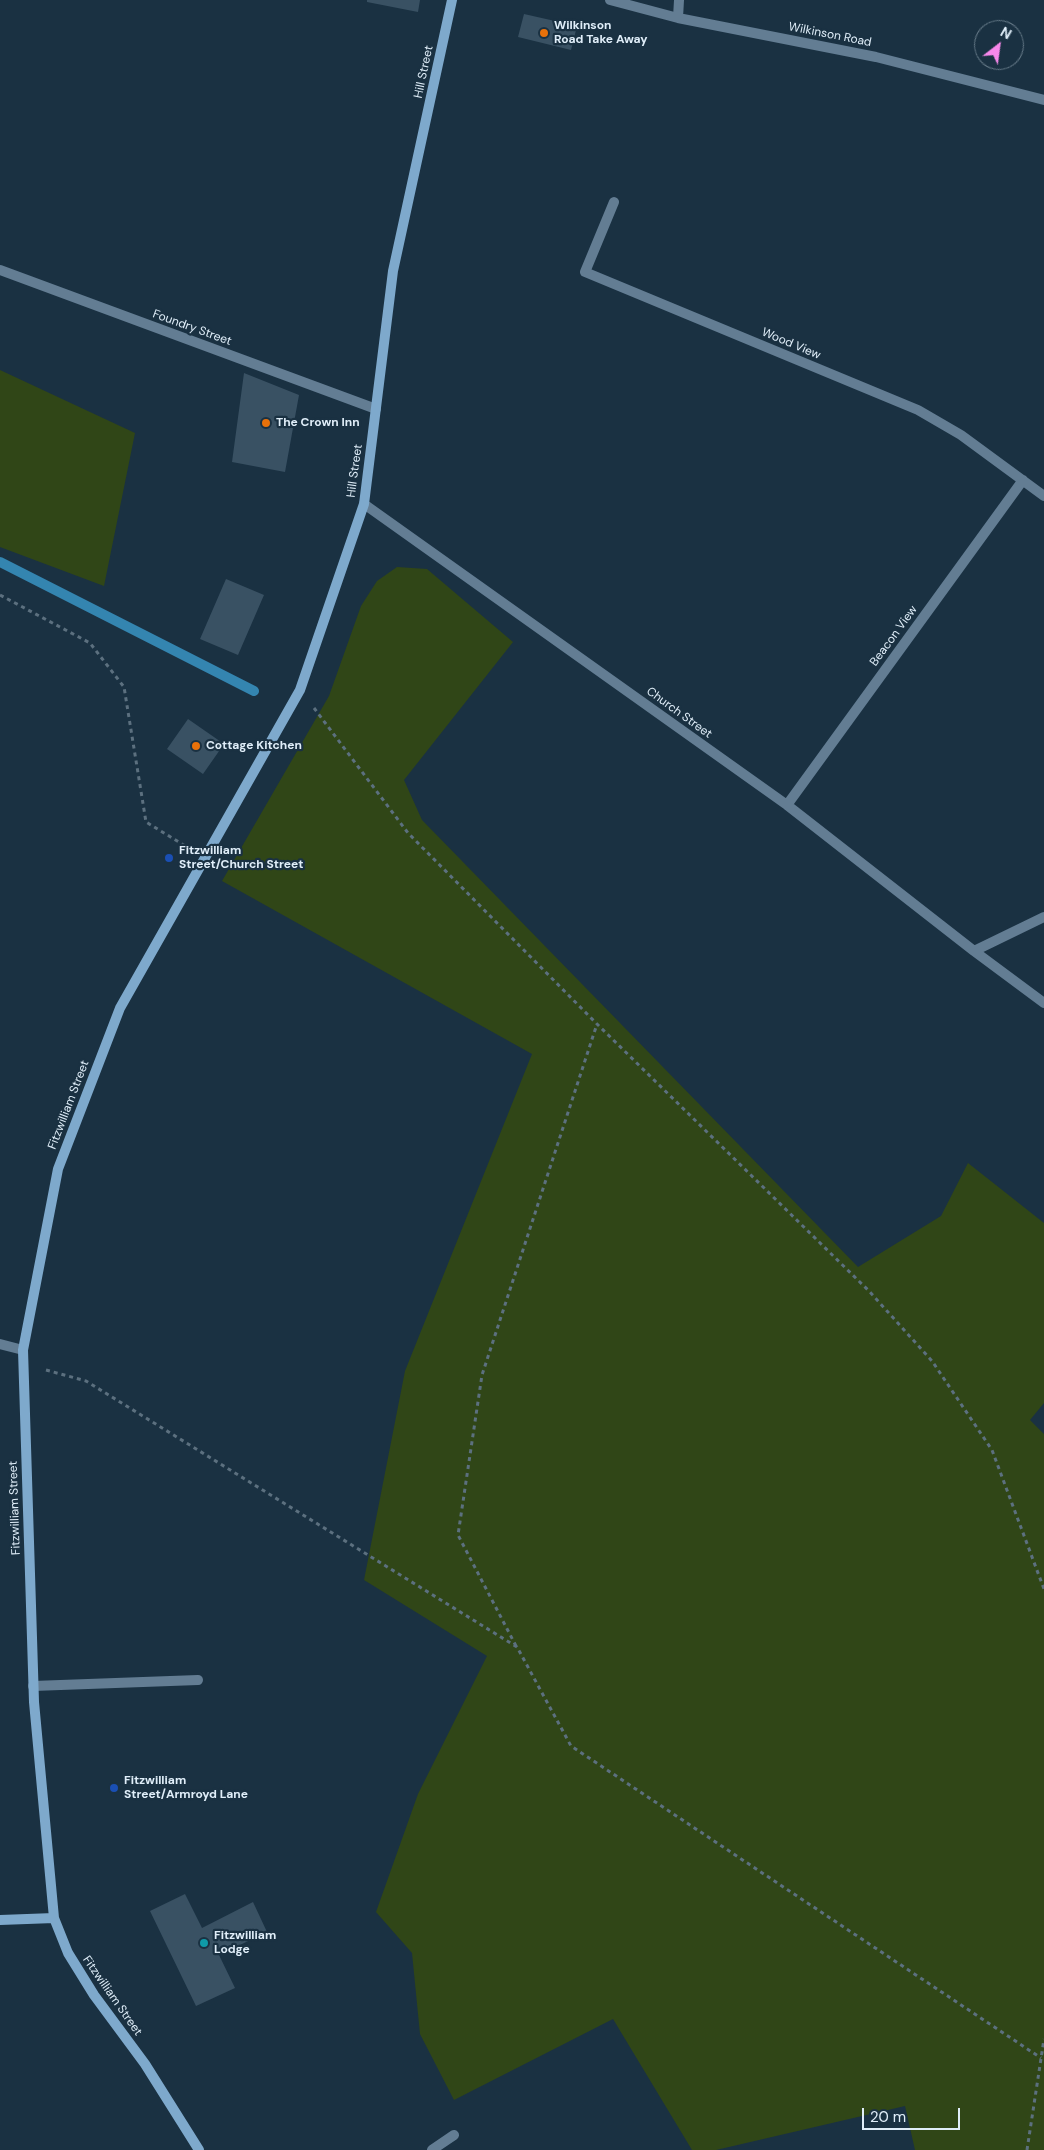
<!DOCTYPE html>
<html>
<head>
<meta charset="utf-8">
<style>
	body { margin:0 }
	#map { position:relative; width:1044px; height:2150px; overflow:hidden; background:#1a3142; font-family:"DM Sans",sans-serif }
	canvas { display:block }
	.north { position:absolute; left:974px; top:20px; width:50px; height:50px; box-sizing:border-box; background:#1a3142; border:1px solid #697d8b; border-radius:50%; rotate:30deg; font-size:14px; font-weight:700; line-height:20px; text-align:center; color:#e0eef9 }
	.north::after { content:''; display:block; margin:auto; width:18px; height:22px; background:#f788eb; clip-path:polygon(50% 0,100% 100%,50% 72%,0 100%) }
	.scale { position:absolute; left:862px; top:2108px; width:98px; height:22px; box-sizing:border-box; border:2px solid #e0eef9; border-top:0; padding-left:6px; font-size:15px; line-height:18px; white-space:nowrap; color:#e0eef9; -webkit-text-stroke:4px #1a3142; paint-order:stroke }
</style>
</head>
<body>
<div id="map">
<canvas width="1044" height="2150"></canvas>
<div class="north">N</div>
<div class="scale">20 m</div>
</div>
<script>
const ctx = document.querySelector('canvas').getContext('2d');
ctx.lineJoin = 'round';
function paint(path, color) { ctx.fillStyle = color; ctx.fill(path, 'evenodd'); }
const toPath = rows => new Path2D(rows.map(r => 'M' + r).join(''));
function stroke(path, color, width, dash) { ctx.strokeStyle = color; ctx.lineWidth = width; ctx.lineCap = dash ? 'butt' : 'round'; ctx.setLineDash(dash || []); ctx.stroke(path); }
function label(font, color, halo, rows, align = 'center') {
  ctx.font = font + ' "DM Sans",sans-serif'; ctx.lineWidth = 4.5; ctx.setLineDash([]); ctx.textBaseline = 'middle'; ctx.strokeStyle = halo; ctx.fillStyle = color; for (const [text, x, y, turn = 0] of rows) {
    ctx.save(); ctx.translate(x, y); ctx.rotate((+turn || 0) * Math.PI / 180); ctx.textAlign = isNaN(turn) ? turn : align; if (halo) ctx.strokeText(text, 0, 0); ctx.fillText(text, 0, 0); ctx.restore();
  }
}
const green = toPath([
	[0,370,135,433,104,586,0,547],
	[397,567,427,569,513,642,404,780,422,820,858,1267,941,1216,968,1163,1044,1223,1044,1403,1030,1420,1044,1434,1044,2150,915,2150,905,2106,716,2150,692,2150,613,2019,454,2100,420,2034,412,1953,376,1912,418,1794,487,1656,364,1580,405,1371,532,1054,222,881,329,696,361,606,377,581]
]);
const stream = toPath([
	[0,562,254,691]
]);
const building = toPath([
	[367,0,420,0,418,12,367,2],
	[524,14,577,26,571,50,518,37],
	[244,373,299,395,285,472,232,462],
	[226,579,264,595,238,655,200,639],
	[188,719,224,744,203,774,167,749],
	[185,1894,202,1928,253,1902,267,1932,219,1955,235,1988,196,2006,150,1911]
]);
const path = toPath([
	[0,595,90,643,124,687,146,822,187,847],
	[314,708,408,833,597,1024,869,1291,932,1361,992,1450,1044,1589],
	[46,1370,86,1381,517,1647,571,1746,1041,2058],
	[516,1646,458,1535,482,1375,597,1024],
	[1027,2150,1044,2039]
]);
const lane = toPath([
	[33,1686,198,1680],
	[432,2150,454,2135]
]);
const street = toPath([
	[610,0,678,18,876,57,1044,100],
	[678,18,679,0],
	[614,202,585,272,918,410,961,435,1044,496],
	[0,270,376,409],
	[364,504,787,805,974,951,1044,1003],
	[787,805,1023,480],
	[974,951,1044,917],
	[0,1344,23,1350]
]);
const secondary = toPath([
	[0,1920,54,1918],
	[199,2150,145,2064,94,1995,68,1953,54,1918,34,1702,23,1350,58,1169,120,1008,300,690,364,504,393,271,452,0]
]);
const markers = [
	[544,33,5,"#e8710a"],
	[266,423,5,"#e8710a"],
	[196,746,5,"#e8710a"],
	[169,858,5,"#1a4fb4"],
	[114,1788,5,"#1a4fb4"],
	[204,1943,5,"#0f9aa8"]
];
const poiNames = [
	["Wilkinson",554,26],
	["Road Take Away",554,40],
	["The Crown Inn",276,423],
	["Cottage Kitchen",206,746],
	["Fitzwilliam",179,851],
	["Street/Church Street",179,865],
	["Fitzwilliam",124,1781],
	["Street/Armroyd Lane",124,1795],
	["Fitzwilliam",214,1936],
	["Lodge",214,1950]
];
const streetNames = [
	["Wilkinson Road",830,35,11],
	["Hill Street",424,72,-78],
	["Foundry Street",192,328,20],
	["Wood View",791,344,23],
	["Hill Street",355,471,-82],
	["Beacon View",894,636,-54],
	["Church Street",679,713,36],
	["Fitzwilliam Street",69,1105,-69],
	["Fitzwilliam Street",15,1508,-92],
	["Fitzwilliam Street",112,1996,55]
];
paint(green, '#304617');
stroke(stream, '#3485b0', 10);
paint(building, '#395163');
stroke(path, '#5c707f', 3, [4, 4]);
stroke(lane, '#637d93', 10);
stroke(street, '#637d93', 10);
stroke(secondary, '#7ea9cc', 10);
for (const [x, y, r, color] of markers) { const dot = new Path2D(); dot.arc(x, y, r, 0, 2 * Math.PI); ctx.fillStyle = color; ctx.fill(dot); stroke(dot, '#1a3142', 2); }
label('bold 12px', '#e0eef9', '#1a3142', poiNames, 'left');
label('12px', '#e0eef9', '#1a3142', streetNames);
</script>
</body>
</html>
